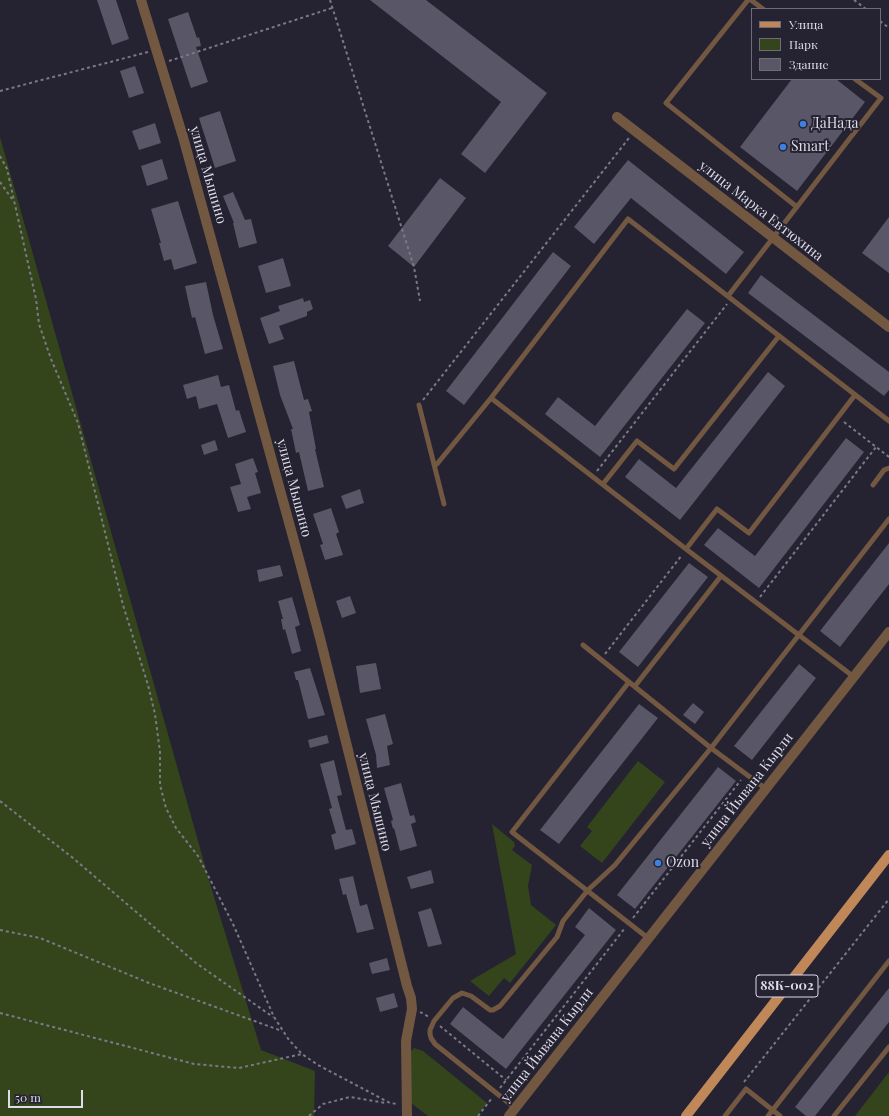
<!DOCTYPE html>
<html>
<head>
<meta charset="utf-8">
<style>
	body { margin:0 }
	#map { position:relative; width:889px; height:1116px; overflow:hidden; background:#252232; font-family:"Playfair Display",serif }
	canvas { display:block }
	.legend { position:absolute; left:751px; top:8px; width:130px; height:72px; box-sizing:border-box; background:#252232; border:1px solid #6f6c7a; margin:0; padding:5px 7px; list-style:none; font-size:12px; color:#dedce7 }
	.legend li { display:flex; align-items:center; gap:8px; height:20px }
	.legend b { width:20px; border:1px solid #6f6c7a }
	.scale { position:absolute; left:8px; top:1090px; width:75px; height:18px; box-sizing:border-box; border:2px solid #dedce7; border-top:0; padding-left:5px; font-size:12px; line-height:14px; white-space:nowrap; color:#dedce7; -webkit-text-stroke:3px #252232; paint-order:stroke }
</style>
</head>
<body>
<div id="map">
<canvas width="889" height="1116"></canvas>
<ul class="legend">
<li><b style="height:5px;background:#c08759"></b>Улица</li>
<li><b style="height:11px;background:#34451c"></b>Парк</li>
<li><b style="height:11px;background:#595668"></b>Здание</li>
</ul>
<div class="scale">50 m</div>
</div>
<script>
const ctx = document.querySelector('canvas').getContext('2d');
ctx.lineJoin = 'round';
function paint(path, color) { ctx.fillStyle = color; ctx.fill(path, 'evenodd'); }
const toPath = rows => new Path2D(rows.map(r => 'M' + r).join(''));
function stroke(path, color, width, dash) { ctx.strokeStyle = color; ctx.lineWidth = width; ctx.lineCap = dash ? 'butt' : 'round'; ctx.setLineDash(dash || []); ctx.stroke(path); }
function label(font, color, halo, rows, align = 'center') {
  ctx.font = font + ' "Playfair Display",serif'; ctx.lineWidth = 4; ctx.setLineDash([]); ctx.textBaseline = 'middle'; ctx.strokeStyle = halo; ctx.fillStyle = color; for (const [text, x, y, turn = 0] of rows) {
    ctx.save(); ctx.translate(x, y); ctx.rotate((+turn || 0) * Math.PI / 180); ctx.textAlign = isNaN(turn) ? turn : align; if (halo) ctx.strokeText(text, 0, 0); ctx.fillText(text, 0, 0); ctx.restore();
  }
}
const green = toPath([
	[0,137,211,887,261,1050,315,1071,314,1116,0,1116],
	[638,761,665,782,602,863,580,846,592,831,587,827],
	[492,824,514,842,515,846,512,850,532,865,528,886,531,905,556,925,510,983,504,978,489,996,470,981,516,954],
	[414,1048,423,1051,487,1103,477,1116,428,1116,411,1103,410,1052],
	[889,1072,889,1116,855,1116]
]);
const building = toPath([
	[97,0,116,0,129,39,112,45],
	[370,0,426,0,547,93,485,173,461,154,501,102],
	[188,12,197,38,199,37,201,46,196,47,208,82,191,88,168,19],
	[135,66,144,93,129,98,120,71],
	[792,79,836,79,865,102,797,191,740,147],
	[220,111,236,161,215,168,199,118],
	[155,123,161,143,139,150,132,131],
	[162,159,168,179,147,186,141,166],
	[628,160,744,252,726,274,631,198,594,244,574,227],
	[440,178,466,198,414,267,388,246],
	[233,192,245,220,251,219,257,243,239,248,233,223,234,223,223,196],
	[178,201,197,263,174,270,171,259,164,261,159,243,161,243,151,209],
	[889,217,889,273,862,253],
	[553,252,571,266,464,405,446,391],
	[283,258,291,286,266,293,258,266],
	[761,275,889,372,889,390,884,396,748,293],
	[206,282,213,315,223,349,205,354,195,317,192,318,185,286],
	[303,298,304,302,310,300,313,309,307,312,307,316,279,326,284,339,269,344,260,318,280,311,278,306],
	[687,309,705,323,600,457,545,414,558,397,595,426],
	[294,361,304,400,308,399,312,411,309,412,316,449,315,449,324,487,308,491,299,452,296,453,291,429,293,429,280,395,273,366],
	[768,372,785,386,680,520,625,477,639,459,676,488],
	[218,375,221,387,229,385,236,411,239,410,246,432,228,438,217,404,199,409,196,396,187,399,183,385],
	[846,438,864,452,759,588,704,545,718,528,755,556],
	[215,440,218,450,204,455,201,445],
	[253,458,258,472,255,473,261,493,247,497,251,509,238,512,230,487,241,484,235,464],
	[360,489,364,503,346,509,341,496],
	[331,508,339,532,336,534,343,555,325,560,320,545,323,544,313,514],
	[889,543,889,584,840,647,820,631],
	[689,563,708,577,638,667,619,652],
	[280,565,283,576,259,582,257,570],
	[350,596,356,613,342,618,336,601],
	[292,597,300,625,295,627,301,651,292,654,285,629,283,630,281,619,283,619,278,601],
	[376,663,381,689,360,693,356,666],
	[799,664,816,678,752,760,734,746],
	[310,668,325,715,308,719,298,680,296,680,294,672],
	[693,703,704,712,695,724,683,715],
	[639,704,658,718,559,844,540,830],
	[385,714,393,744,387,746,390,765,377,768,376,755,366,719],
	[327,735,329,743,310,748,308,740],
	[334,760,342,795,337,796,346,830,352,829,356,844,335,850,331,835,336,833,329,809,332,808,320,764],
	[718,767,736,781,635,909,617,895],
	[401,783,410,816,414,815,416,822,411,824,417,846,400,851,394,828,393,829,391,821,393,820,384,788],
	[431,870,434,883,411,889,407,877],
	[353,876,360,906,367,904,374,929,357,933,346,894,343,895,339,879],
	[431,908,442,944,428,947,418,912],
	[589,908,616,930,506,1069,450,1024,463,1007,503,1039,585,935,575,927],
	[387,958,390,970,372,974,369,963],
	[889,988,889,1022,815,1116,806,1116,795,1107],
	[394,993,398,1007,380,1012,376,998]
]);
const path = toPath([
	[330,0,414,267,420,301],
	[854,0,866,9],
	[880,21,889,28],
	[169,61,332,8],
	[0,91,148,52],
	[0,156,7,169,36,299,39,324,51,359,78,423,123,605,148,685,155,714,160,752,160,785,166,808,176,828,198,856,233,924,274,1017,289,1040,302,1054,318,1065,390,1103,397,1104],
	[0,182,12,199],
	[423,400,629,138],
	[844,422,889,457],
	[597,471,727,304],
	[760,597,876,447],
	[605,654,682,555],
	[0,801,73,858,196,963,273,1017],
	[633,918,741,780],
	[0,930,40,938,149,983,282,1031],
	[420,1012,429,1017],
	[0,1013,194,1064,239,1068,302,1054],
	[440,1026,506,1080],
	[744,1082,889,899],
	[500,1088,625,928],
	[309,1116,323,1104,350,1097,386,1103],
	[478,1116,492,1098]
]);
const service = toPath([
	[748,0,666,103,797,207],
	[751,0,763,9],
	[728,296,881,98,855,79],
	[491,398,686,549],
	[419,405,444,504],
	[437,464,491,398,628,219,889,421],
	[603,484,637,441,674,469,779,336],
	[873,485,884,470,889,468],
	[583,645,711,748,766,789],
	[854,677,686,549,717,509,749,533,855,395],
	[629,682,512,832,648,938],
	[635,686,721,576],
	[515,1108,435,1044,431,1038,430,1034,430,1030,434,1021,453,998,462,993,471,996,490,1010,493,1010,500,1006,557,937,563,921,588,890,615,865,711,748,889,519],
	[725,1116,746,1089,780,1116],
	[768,1116,889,961],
	[834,1116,889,1047]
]);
const minor = toPath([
	[141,0,183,137,299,559,320,638,407,986,411,998,412,1009,406,1041,407,1116],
	[617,117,889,327],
	[509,1116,889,632]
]);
const primary = toPath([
	[686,1116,889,855]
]);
const markers = [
	[803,124,4,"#3f7fe0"],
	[783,147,4,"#3f7fe0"],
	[658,863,4,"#3f7fe0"]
];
const shields = [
	[787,986,62]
];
const shieldNames = [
	["88К-002",787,986]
];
const poiNames = [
	["ДаНада",811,124],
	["Smart",791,147],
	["Ozon",666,863]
];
const streetNames = [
	["улица Мышино",208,175,74],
	["улица Марка Евтюхина",761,211,38],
	["улица Мышино",294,488,75],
	["улица Йывана Кырли",747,790,-52],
	["улица Мышино",375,802,76],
	["улица Йывана Кырли",547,1045,-52]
];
paint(green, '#34451c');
paint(building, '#595668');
stroke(path, '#7c7987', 2, [3, 3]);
stroke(service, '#725741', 5);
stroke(minor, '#725741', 10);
stroke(primary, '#c08759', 10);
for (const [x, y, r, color] of markers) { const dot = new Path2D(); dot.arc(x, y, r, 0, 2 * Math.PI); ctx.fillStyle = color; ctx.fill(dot); stroke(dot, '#252232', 1.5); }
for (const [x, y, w] of shields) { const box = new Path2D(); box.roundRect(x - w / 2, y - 11, w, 22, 3); ctx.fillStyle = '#252232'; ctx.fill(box); stroke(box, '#dedce7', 1); }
label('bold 13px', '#dedce7', null, shieldNames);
label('14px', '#dedce7', '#252232', poiNames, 'left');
label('14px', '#dedce7', '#252232', streetNames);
</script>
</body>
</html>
